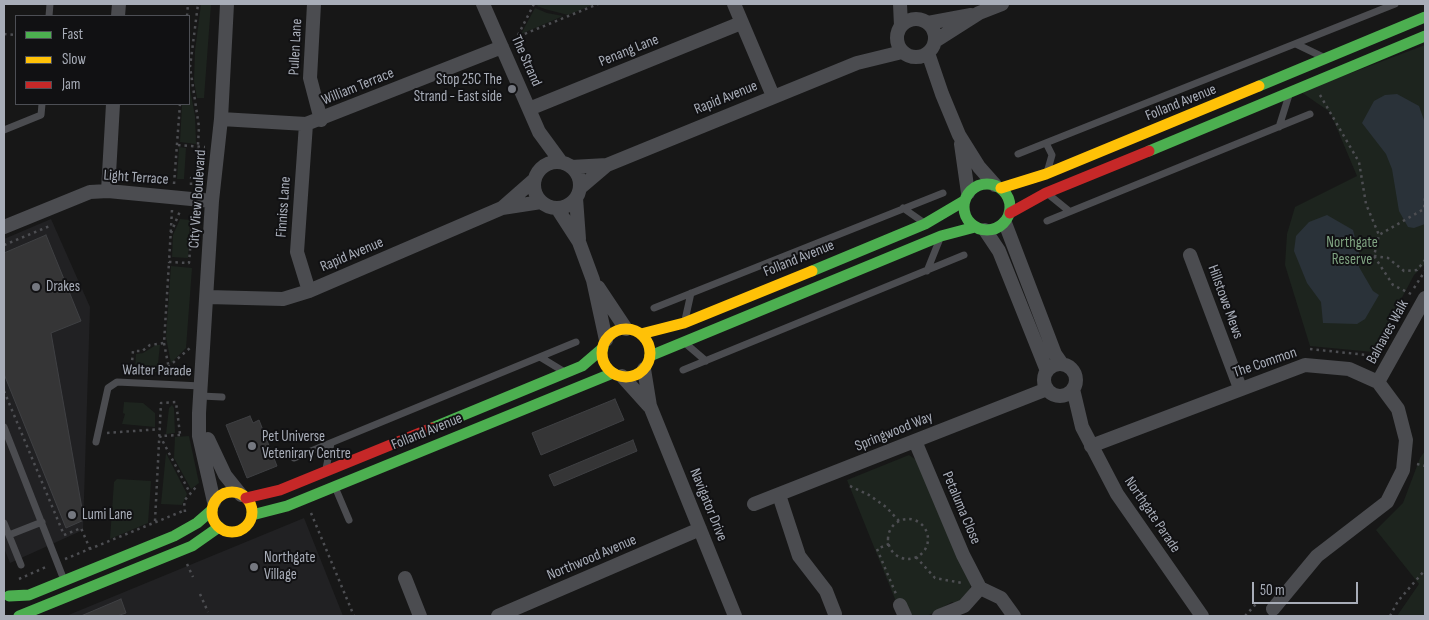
<!DOCTYPE html>
<html>
<head>
<meta charset="utf-8">
<style>
	body { margin:0 }
	#map { position:relative; width:1429px; height:620px; overflow:hidden; background:#171717; font-family:"Sofia Sans Condensed",sans-serif }
	canvas { display:block }
	.frame { position:absolute; inset:0; border:5px solid #a8adb8; pointer-events:none }
	.legend { position:absolute; left:15px; top:15px; width:175px; height:90px; box-sizing:border-box; background:#111113; border:1px solid #4d4f55; margin:0; padding:6px 9px; list-style:none; font-size:15px; color:#a8adb8 }
	.legend li { display:flex; align-items:center; gap:10px; height:25px }
	.legend b { width:25px; border:1px solid #4d4f55 }
	.scale { position:absolute; left:1252px; top:582px; width:106px; height:22px; box-sizing:border-box; border:2px solid #a8adb8; border-top:0; padding-left:6px; font-size:15px; line-height:18px; white-space:nowrap; color:#a8adb8; -webkit-text-stroke:4px #111113; paint-order:stroke }
</style>
</head>
<body>
<div id="map">
<canvas width="1429" height="620"></canvas>
<div class="frame"></div>
<ul class="legend">
<li><b style="height:6px;background:#4caf50"></b>Fast</li>
<li><b style="height:6px;background:#ffc107"></b>Slow</li>
<li><b style="height:6px;background:#c62828"></b>Jam</li>
</ul>
<div class="scale">50 m</div>
</div>
<script>
const ctx = document.querySelector('canvas').getContext('2d');
ctx.lineJoin = 'round';
function paint(path, color) { ctx.fillStyle = color; ctx.fill(path, 'evenodd'); }
const toPath = rows => new Path2D(rows.map(r => 'M' + r).join(''));
function stroke(path, color, width, dash) { ctx.strokeStyle = color; ctx.lineWidth = width; ctx.lineCap = dash ? 'butt' : 'round'; ctx.setLineDash(dash || []); ctx.stroke(path); }
function label(font, color, halo, rows, align = 'center') {
  ctx.font = font + ' "Sofia Sans Condensed",sans-serif'; ctx.lineWidth = 4; ctx.setLineDash([]); ctx.textBaseline = 'middle'; ctx.strokeStyle = halo; ctx.fillStyle = color; for (const [text, x, y, turn = 0] of rows) {
    ctx.save(); ctx.translate(x, y); ctx.rotate((+turn || 0) * Math.PI / 180); ctx.textAlign = isNaN(turn) ? turn : align; if (halo) ctx.strokeText(text, 0, 0); ctx.fillText(text, 0, 0); ctx.restore();
  }
}
const built = toPath([
	[51,219,90,307,83,530,10,563,4,548,4,239],
	[304,518,343,616,66,616]
]);
const green = toPath([
	[201,4,211,4,204,98,197,98,194,81,195,51],
	[538,4,595,4,568,15,545,9,537,6],
	[535,8,547,13,563,16,521,34],
	[1425,45,1425,264,1414,275,1373,352,1310,346,1285,265,1287,234,1295,207,1357,176,1330,112,1301,92],
	[189,84,195,116,196,144,180,142,182,104,189,104],
	[179,147,186,148,184,179,177,179],
	[180,219,190,220,188,258,172,257,173,235],
	[171,266,192,268,186,348,171,363,166,337],
	[156,345,160,345,157,372,135,371,136,354,143,353],
	[124,402,143,403,155,413,155,427,122,424,125,414,123,413],
	[172,405,174,408,175,433,166,434,169,408],
	[189,436,199,483,191,489,174,458,175,437],
	[1425,451,1425,616,1397,616,1419,584,1376,530,1403,503,1420,458],
	[166,453,187,494,182,505,161,504],
	[909,455,922,464,971,580,970,590,959,605,952,602,927,616,912,616,897,604,847,480],
	[117,479,151,481,148,523,110,539,114,482]
]);
const water = toPath([
	[1397,94,1419,106,1425,123,1425,224,1414,228,1408,227,1399,211,1392,169,1386,154,1362,123,1374,101,1385,95],
	[1327,215,1353,230,1359,253,1359,267,1373,291,1379,295,1365,319,1357,324,1323,323,1321,302,1307,283,1294,251,1296,236,1309,222]
]);
const building = toPath([
	[46,235,81,321,51,333,84,520,66,528,4,374,4,253,46,235],
	[615,399,624,420,541,455,532,433,615,399],
	[250,416,253,423,259,420,277,466,247,478,226,425,250,416],
	[633,440,637,451,554,486,549,475,633,440],
	[121,599,126,613,117,616,81,616,121,599]
]);
const path = toPath([
	[534,4,517,37,598,4],
	[187,16,188,4],
	[4,34,16,35],
	[1320,95,1359,162,1366,204,1379,235],
	[178,145,205,147],
	[174,184,180,104],
	[191,185,191,178,196,178,199,127,190,67,198,4],
	[172,210,169,262,189,263,193,213],
	[171,233,180,211],
	[4,245,52,225],
	[1374,256,1388,258,1404,271,1417,270,1425,260],
	[1414,288,1425,271],
	[1411,294,1393,285,1374,256,1379,235,1424,209,1425,197],
	[164,343,170,374],
	[1310,349,1376,356],
	[168,367,190,348],
	[131,373,133,351,142,351,150,345,164,343,169,262],
	[4,391,64,535,81,528,90,549],
	[107,433,161,429],
	[180,435,160,436,190,493],
	[1417,464,1425,466],
	[850,486,869,495,886,507,899,521],
	[185,512,184,501,196,487],
	[311,513,354,616],
	'888 539a20 20 0 1 1 40 0a20 20 0 1 1-40 0Z',
	[155,521,161,403,176,402,180,434],
	[889,544,877,549,896,594],
	[916,557,935,578,962,583],
	[65,559,183,511],
	[187,564,193,577],
	[19,579,48,566],
	[200,594,208,612],
	[1245,616,1256,604],
	[1390,616,1398,601,1425,570]
]);
const lane = toPath([
	[49,16,50,4],
	[1296,44,1323,57],
	[1279,127,1289,95],
	[4,130,41,115,42,104],
	[1046,143,1052,155,1048,169],
	[1018,154,1395,4],
	[1048,194,1069,211],
	[903,208,923,222],
	[1047,221,1310,114],
	[927,271,939,241],
	[654,308,943,193],
	[685,320,691,293],
	[685,343,706,361],
	[540,357,563,371],
	[683,370,964,255],
	[201,396,222,397],
	[4,427,64,580],
	[96,442,108,388,117,382,201,386],
	[294,458,576,342],
	[326,469,331,443],
	[335,487,349,520],
	[4,523,21,565],
	[9,535,42,522]
]);
const street = toPath([
	[314,4,310,78,321,120],
	[483,4,539,132,561,162],
	[734,4,773,96],
	[900,4,901,26],
	[118,16,119,4],
	'897 38a19 19 0 1 1 38 0a19 19 0 1 1-38 0Z',
	[928,23,971,15],
	[935,41,979,13,1002,4],
	[928,53,942,94,959,135,979,167,995,185],
	[529,109,741,23],
	[221,119,306,124,502,47],
	[306,124,297,252,309,291],
	[961,144,968,193],
	'534 185a23 23 0 1 1 46 0a23 23 0 1 1-46 0Z',
	[571,167,607,165],
	[580,188,607,165,857,63,902,52],
	[108,191,113,104],
	[576,198,579,239],
	[502,208,535,179],
	[557,208,579,242,593,280,606,340],
	[1005,223,1055,354,1062,364],
	[4,227,90,192,108,191,212,201],
	[985,230,999,251,1047,371],
	[1190,255,1240,388],
	[598,287,626,329],
	[208,297,283,299,309,291,502,208,541,202],
	'1044 380a16 16 0 1 1 32 0a16 16 0 1 1-32 0Z',
	[644,369,650,406,735,616],
	[622,376,649,406],
	[1378,382,1425,298],
	[1073,389,1082,427,1117,494,1202,616],
	[208,439,225,475,241,495],
	[915,441,963,555,980,588,964,606,939,616],
	[1091,446,1305,365,1349,369,1378,382,1398,409,1406,440,1403,470,1387,502,1317,556,1273,609],
	[779,495,799,556,826,591,835,614],
	[214,502,199,436,199,413,212,201,221,119,227,4],
	[754,504,1047,389],
	[405,578,420,616],
	[980,588,1001,598,1014,616],
	[900,605,905,616],
	[498,616,700,529]
]);
const fast = toPath([
	[1259,86,1425,17],
	[1149,151,1425,36],
	'964 207a23 23 0 1 1 46 0a23 23 0 1 1-46 0Z',
	[812,271,925,224,964,201],
	[650,356,941,236,975,227],
	[432,428,582,366,603,348],
	[252,515,287,506,613,373],
	[9,596,29,595,174,536,197,523,212,510],
	[19,616,192,546,219,527]
]);
const slow = toPath([
	[1001,188,1046,174,1259,86],
	'602 353a24 24 0 1 1 48 0a24 24 0 1 1-48 0Z',
	[641,334,684,323,812,271],
	'212 512a20 20 0 1 1 40 0a20 20 0 1 1-40 0Z'
]);
const jam = toPath([
	[1010,213,1046,193,1149,151],
	[246,498,280,490,432,428]
]);
const markers = [
	[512,89,5,"#757880"],
	[36,287,5,"#757880"],
	[252,446,5,"#757880"],
	[72,515,5,"#757880"],
	[254,567,5,"#757880"]
];
const streetNames = [
	["Pullen Lane",296,47,-87],
	["Penang Lane",629,51,-22],
	["The Strand",526,61,66],
	["William Terrace",358,87,-22],
	["Rapid Avenue",726,98,-22],
	["Folland Avenue",1181,103,-22],
	["Light Terrace",136,178,4],
	["City View Boulevard",198,199,-86],
	["Finniss Lane",284,207,-86],
	["Rapid Avenue",352,255,-23],
	["Folland Avenue",799,259,-22],
	["Hillstowe Mews",1225,302,70],
	["Balnaves Walk",1388,332,-61],
	["The Common",1265,363,-19],
	["Walter Parade",157,371,1],
	["Folland Avenue",427,432,-22],
	["Springwood Way",894,432,-22],
	["Navigator Drive",708,505,68],
	["Petaluma Close",961,508,67],
	["Northgate Parade",1152,515,56],
	["Northwood Avenue",592,558,-23]
];
const poiNames = [
	["Stop 25C The",502,80,"right"],
	["Strand - East side",502,97,"right"],
	["Drakes",46,287],
	["Pet Universe",262,437],
	["Vetenirary Centre",262,454],
	["Lumi Lane",82,515],
	["Northgate",264,558],
	["Village",264,575]
];
const parkNames = [
	["Northgate",1352,243],
	["Reserve",1352,260]
];
paint(built, '#212123');
paint(green, '#1d241e');
paint(water, '#2a3239');
paint(building, '#353536');
stroke(building, '#3f4043', 1);
stroke(path, '#4d4e52', 2.5, [2.5, 4]);
stroke(lane, '#4b4c50', 7);
stroke(street, '#4b4c50', 14);
stroke(fast, '#4caf50', 11);
stroke(slow, '#ffc107', 11);
stroke(jam, '#c62828', 11);
for (const [x, y, r, color] of markers) { const dot = new Path2D(); dot.arc(x, y, r, 0, 2 * Math.PI); ctx.fillStyle = color; ctx.fill(dot); stroke(dot, '#111113', 2); }
label('15px', '#a8adb8', '#111113', streetNames);
label('15px', '#a8adb8', '#111113', poiNames, 'left');
label('15px', '#7fa381', '#111113', parkNames);
</script>
</body>
</html>
